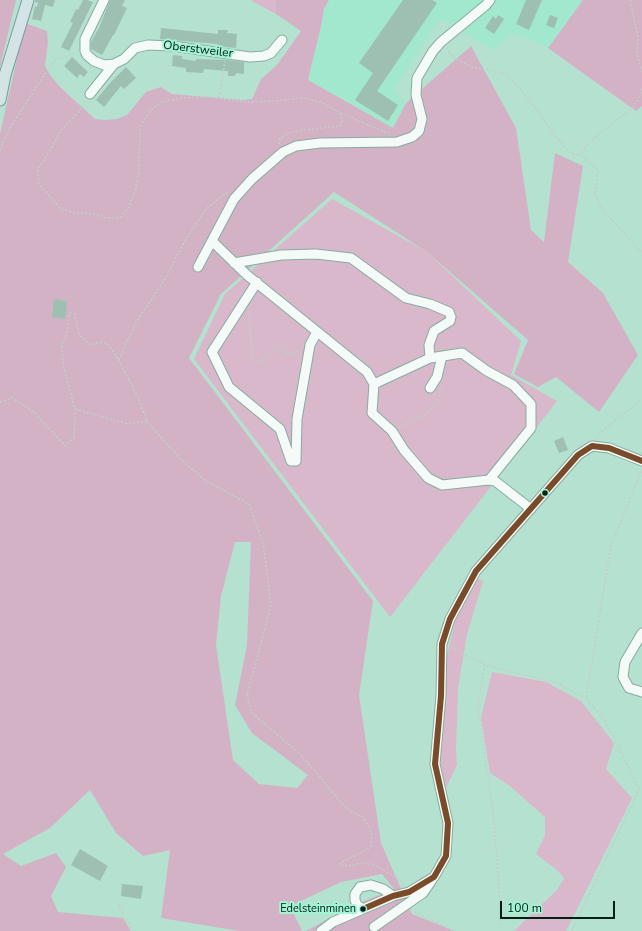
<!DOCTYPE html>
<html>
<head>
<meta charset="utf-8">
<style>
	body { margin:0 }
	#map { position:relative; width:642px; height:931px; overflow:hidden; background:#b5e1d0; font-family:"Nunito Sans",sans-serif }
	canvas { display:block }
	.scale { position:absolute; left:500px; top:901px; width:115px; height:18px; box-sizing:border-box; border:2px solid #002016; border-top:0; padding-left:5px; font-size:12px; line-height:14px; white-space:nowrap; color:#002016; -webkit-text-stroke:3px #a3f3d5; paint-order:stroke }
</style>
</head>
<body>
<div id="map">
<canvas width="642" height="931"></canvas>
<div class="scale">100 m</div>
</div>
<script>
const ctx = document.querySelector('canvas').getContext('2d');
ctx.lineJoin = 'round';
function paint(path, color) { ctx.fillStyle = color; ctx.fill(path, 'evenodd'); }
const toPath = rows => new Path2D(rows.map(r => 'M' + r).join(''));
function stroke(path, color, width, dash) { ctx.strokeStyle = color; ctx.lineWidth = width; ctx.lineCap = dash ? 'butt' : 'round'; ctx.setLineDash(dash || []); ctx.stroke(path); }
function label(font, color, halo, rows, align = 'center') {
  ctx.font = font + ' "Nunito Sans",sans-serif'; ctx.lineWidth = 4; ctx.setLineDash([]); ctx.textBaseline = 'middle'; ctx.strokeStyle = halo; ctx.fillStyle = color; for (const [text, x, y, turn = 0] of rows) {
    ctx.save(); ctx.translate(x, y); ctx.rotate((+turn || 0) * Math.PI / 180); ctx.textAlign = isNaN(turn) ? turn : align; if (halo) ctx.strokeText(text, 0, 0); ctx.fillText(text, 0, 0); ctx.restore();
  }
}
const built = toPath([
	[329,0,583,0,548,48,517,34,511,34,496,48,492,50,451,24,440,19,394,90,406,103,393,128,308,80,321,26,324,9]
]);
const green = toPath([
	[252,0,276,0,276,14,252,1],
	[332,199,427,252,521,341,511,375,557,401,390,617,194,359,225,294],
	[477,578,483,581,467,634,458,688,456,751,457,765,446,788,438,752,447,656,456,617],
	[492,672,546,682,581,701,614,743,606,769,632,798,566,931,514,931,557,890,564,878,557,870,536,854,545,835,545,817,510,786,490,773,481,718]
]);
const forest = toPath([
	[0,0,16,0,0,67],
	[276,0,329,0,324,9,321,26,308,80,393,128,406,103,471,46,516,128,531,230,544,242,555,153,583,166,568,262,603,293,638,355,599,412,556,377,538,387,514,374,528,340,427,252,334,192,221,294,189,358,373,601,359,695,381,843,412,914,455,931,306,931,352,906,394,889,382,874,341,882,290,906,302,931,239,931,161,918,170,850,143,856,116,833,90,790,50,828,3,854,21,866,56,853,66,867,51,896,58,912,123,918,131,931,0,931,0,134,25,23,47,31,48,42,45,66,50,75,61,88,95,119,105,120,117,119,127,115,146,92,161,87,172,94,244,100,252,99,261,79,277,65,301,31,276,14],
	[235,542,251,542,247,645,235,705,252,733,308,775,297,788,259,784,233,760,216,645,221,596],
	[583,0,642,0,642,106,636,111,548,48]
]);
const building = toPath([
	[35,0,55,0,53,7,45,5,41,21,32,19,35,6,37,7,38,3,35,2],
	[83,0,87,0,93,2,69,51,61,47,73,23,70,22,76,9,78,10],
	[110,0,125,0,122,6,127,8,114,35,113,35,102,55,91,49,91,42,99,28],
	[403,0,432,0,437,3,377,91,398,105,388,121,355,100,373,73,359,63],
	[526,0,542,0,529,30,516,24],
	[498,15,504,19,494,34,485,28,493,16,496,19],
	[550,15,558,18,554,28,546,25],
	[161,28,218,34,218,30,228,30,227,33,237,34,236,48,217,46,217,44,160,39],
	[173,55,182,56,182,59,196,61,196,59,226,60,244,62,244,74,236,73,235,76,228,76,228,71,204,69,203,73,186,72,186,68,172,66],
	[72,57,88,72,84,77,80,74,77,78,64,66],
	[126,67,136,78,124,89,121,86,104,107,96,100,110,83],
	[54,299,67,301,65,319,52,317],
	[563,437,568,450,559,453,554,441],
	[80,849,108,866,100,881,71,865],
	[122,884,143,886,141,899,121,896]
]);
const path = toPath([
	[630,0,638,37,637,55,642,72],
	[446,48,455,59,473,67,507,74,535,107,555,136,566,149,571,153,583,156,598,171,595,195,602,209,642,253],
	[219,98,225,61],
	[85,101,79,111,60,132,51,149,38,169,39,184,61,209,76,213,96,214,107,218,120,218,129,207,136,188,139,171,140,127,149,112,161,102,181,98,210,97,246,102,272,101,303,98,321,102,340,113,385,132,390,133],
	[279,144,280,138,289,133,304,130,340,126,342,121,340,113],
	[0,150,8,131,46,72,56,60,77,53],
	[580,156,589,142,629,111,639,100,642,87],
	[249,311,252,358,259,363,272,351,281,346,289,355,301,350],
	[119,360,135,324,163,282,186,239,206,209,229,191],
	[0,402,12,398,34,412,65,446,74,437,75,409,63,364,62,345,67,332,70,313,75,314,79,335,91,345,100,342,107,343,117,357,138,397,147,421,165,442,185,463,206,481,249,504,263,543,271,606,247,695,251,712,298,752,323,780,340,802,350,811,363,817,369,826,372,837,371,847,339,864,344,866,364,863,375,865,400,880,404,885],
	[75,409,128,424,147,421],
	[399,427,420,418,436,405,440,396,442,385],
	[597,438,600,433,642,399],
	[451,648,485,665,557,683,585,698],
	[485,665,478,705,494,820,500,901,500,931],
	[119,905,133,931],
	[411,910,453,931],
	[572,931,639,789,619,748,603,718,586,699,611,545,642,470]
]);
const minor = toPath([
	[104,0,85,39,85,51,87,55,94,61,104,65,114,64],
	[90,94,114,64,124,59,135,48,148,45,172,46,250,57,264,56,271,53,282,40],
	[212,241,247,275,367,372,374,384,372,413,392,431,404,450,428,478,442,485,489,480,495,481,531,509],
	[234,263,281,255,316,254,351,258,406,298,430,304,449,312,451,317,450,321,434,331,429,345,430,358],
	[198,267,234,199,252,179,283,152,296,146,320,143,397,142,412,137,419,131,422,119,416,95,417,78,433,51,441,42,486,5,490,0],
	[257,282,212,352,229,387,280,429,291,461,296,461,297,419,310,345,317,332],
	[374,384,430,358,462,353,487,371,513,385,531,404,531,428,489,480],
	[430,388,437,377,442,356],
	[642,633,625,662,623,677,629,688,642,692],
	[363,909,357,905,355,900,355,894,360,887,371,885,383,889,393,896],
	[374,927,423,893,432,880],
	[321,931,333,922,393,896,409,892,434,877,446,856,448,823,435,764,441,696,442,644,450,619,476,571,578,455,592,446,609,448,642,461]
]);
const major = toPath([
	[0,100,5,75,28,0]
]);
const bus1 = toPath([
	[363,909,393,896,409,892,434,877,446,856,448,823,435,764,441,696,442,644,450,619,476,571,578,455,592,446,609,448,642,461]
]);
const markers = [
	[545,493,3.5,"#002016"],
	[363,909,3.5,"#002016"]
];
const busNames = [
	["Edelsteinminen",356,909]
];
const streetNames = [
	["Oberstweiler",198,50,7]
];
paint(built, '#a2e8ce');
paint(green, '#d8b8ca');
paint(forest, '#d4b2c6');
paint(building, '#9dc0b3');
stroke(minor, '#88ac9f', 11);
stroke(major, '#779e9c', 13);
stroke(path, '#c1cfca', 1.5, [2, 2]);
stroke(minor, '#f4faf8', 9);
stroke(major, '#d4e4e6', 11);
stroke(bus1, '#7a4b2a', 6);
for (const [x, y, r, color] of markers) { const dot = new Path2D(); dot.arc(x, y, r, 0, 2 * Math.PI); ctx.fillStyle = color; ctx.fill(dot); stroke(dot, '#a3f3d5', 1.5); }
label('11px', '#002016', '#a3f3d5', busNames, 'right');
label('12px', '#002016', '#a3f3d5', streetNames);
</script>
</body>
</html>
